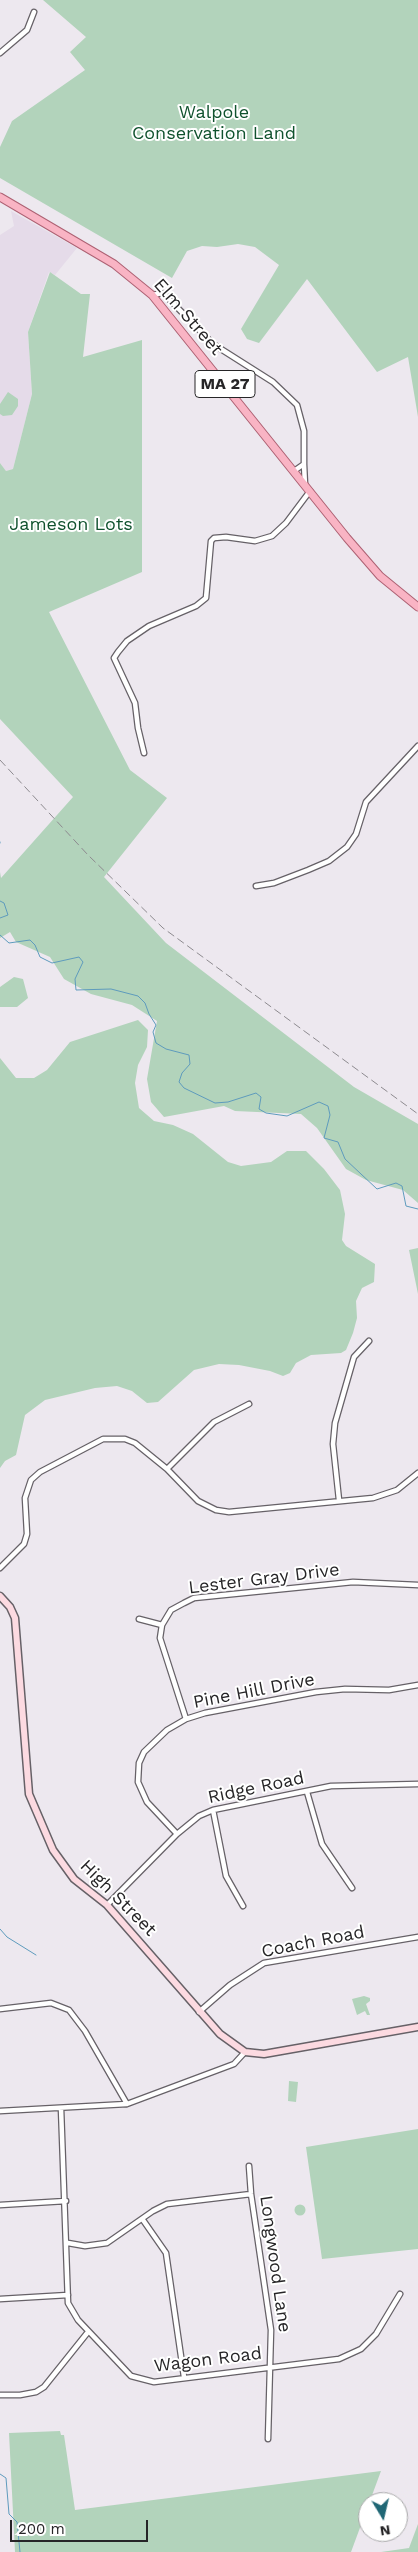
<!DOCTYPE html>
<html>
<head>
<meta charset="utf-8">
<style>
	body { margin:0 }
	#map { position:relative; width:418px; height:2552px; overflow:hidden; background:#ede8ef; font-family:"Work Sans",sans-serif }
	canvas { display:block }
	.north { position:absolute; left:358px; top:2492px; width:50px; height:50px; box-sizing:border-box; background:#fff; border:1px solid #a8a8a9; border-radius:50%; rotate:171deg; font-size:14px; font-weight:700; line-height:20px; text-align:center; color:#262527 }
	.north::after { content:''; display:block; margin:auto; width:18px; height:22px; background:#206775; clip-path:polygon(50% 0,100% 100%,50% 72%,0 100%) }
	.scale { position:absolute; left:10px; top:2520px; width:138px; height:22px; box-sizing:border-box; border:2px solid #262527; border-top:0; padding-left:6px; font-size:15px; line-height:18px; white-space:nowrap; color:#262527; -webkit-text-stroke:4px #fff; paint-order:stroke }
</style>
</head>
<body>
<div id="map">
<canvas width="418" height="2552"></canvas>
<div class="north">N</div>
<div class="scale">200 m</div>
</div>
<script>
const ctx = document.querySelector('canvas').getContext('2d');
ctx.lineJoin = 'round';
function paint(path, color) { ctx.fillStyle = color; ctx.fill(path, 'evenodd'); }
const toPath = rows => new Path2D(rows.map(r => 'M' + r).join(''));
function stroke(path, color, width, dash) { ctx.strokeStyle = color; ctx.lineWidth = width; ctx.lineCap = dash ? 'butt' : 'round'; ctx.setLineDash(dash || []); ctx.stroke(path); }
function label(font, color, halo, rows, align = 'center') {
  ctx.font = font + ' "Work Sans",sans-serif'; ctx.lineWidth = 4; ctx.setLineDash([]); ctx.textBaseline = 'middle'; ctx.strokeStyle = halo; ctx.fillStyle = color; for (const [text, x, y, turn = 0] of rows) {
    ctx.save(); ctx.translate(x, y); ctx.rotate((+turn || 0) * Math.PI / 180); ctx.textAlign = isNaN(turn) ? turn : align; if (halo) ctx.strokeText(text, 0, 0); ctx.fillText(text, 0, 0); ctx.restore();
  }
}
const built = toPath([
	[11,211,77,248,55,275,49,272,28,332,32,394,13,469,6,471,0,463,0,235,14,226]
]);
const green = toPath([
	[43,0,418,0,418,417,408,357,377,372,307,279,259,343,247,339,241,329,279,265,255,247,238,244,217,247,202,246,187,251,172,278,0,178,0,147,12,121,85,70,70,52,86,37],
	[50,272,81,294,90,294,83,357,142,340,142,572,49,612,130,770,167,798,104,877,166,943,354,1087,418,1124,418,1203,403,1190,366,1180,346,1169,317,1128,301,1114,235,1111,224,1106,164,1117,151,1102,147,1079,157,1021,132,1005,91,994,64,979,50,957,16,942,10,932,0,938,0,872,1,878,73,797,0,719,0,463,6,471,13,469,32,394,28,332],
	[8,392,18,399,18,406,12,415,3,416,0,414,0,404],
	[14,977,23,979,28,998,17,1007,0,1007,0,987],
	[138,1020,148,1030,147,1047,138,1065,135,1083,139,1108,154,1121,173,1125,193,1134,228,1162,241,1166,271,1162,287,1151,306,1151,324,1169,340,1190,345,1214,342,1240,346,1246,375,1264,374,1282,362,1288,356,1301,357,1318,353,1333,346,1350,341,1353,311,1355,296,1363,290,1373,283,1376,270,1371,239,1365,219,1364,194,1370,158,1402,147,1403,132,1391,117,1386,95,1388,45,1400,25,1415,16,1455,5,1461,0,1468,0,1058,16,1078,34,1078,47,1070,70,1042],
	[418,1248,418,1294,409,1250],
	[364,1996,370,1998,370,2001,366,2004,370,2015,367,2015,365,2011,357,2015,352,1999],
	[289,2081,298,2082,296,2102,288,2101],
	[418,2129,418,2249,322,2259,306,2147],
	'294.5 2210a5.5 5.5 0 1 1 11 0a5.5 5.5 0 1 1-11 0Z',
	[60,2431,61,2435,64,2435,75,2510,381,2471,351,2552,15,2552,9,2433],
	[418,2524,418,2552,381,2552,409,2548]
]);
const stream = toPath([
	[0,842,0,843],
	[0,901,4,903,8,915,0,918],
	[0,935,9,943,30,940,35,945,40,957,52,963,79,957,83,962,75,979,76,990,111,989,138,996,145,1003,149,1014,156,1025,153,1032,156,1043,166,1049,189,1055,190,1064,182,1073,179,1082,184,1088,215,1103,228,1102,256,1093,261,1097,259,1109,266,1113,287,1116,319,1102,328,1106,330,1115,324,1138,338,1142,345,1159,377,1189,396,1183,402,1186,406,1206,418,1209],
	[0,1929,7,1937,36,1955],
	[0,2474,6,2478,9,2514,17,2522,20,2552]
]);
const street = toPath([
	[0,53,27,30,34,12],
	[152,295,163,293,213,344,273,382,297,405,304,431,304,464,294,471],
	[304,464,305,485],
	[144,753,138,728,135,703,114,658,118,652,127,641,149,626,196,606,206,598,211,541,214,538,226,537,255,541,272,536,286,523,310,491],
	[256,886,274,883,308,870,329,861,347,847,356,834,366,802,418,746],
	[167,1469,214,1422,249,1404],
	[339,1500,333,1444,335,1423,354,1357,369,1341],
	[0,1568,24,1544,27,1534,25,1498,31,1480,40,1472,103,1439,125,1439,135,1443,167,1469,198,1501,216,1510,229,1512,373,1498,397,1490,418,1473],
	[139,1619,162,1625],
	[186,1719,160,1638,162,1625,171,1610,184,1603,194,1598,353,1582,418,1585],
	[307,1792,322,1844,352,1888],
	[213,1810,226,1876,243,1906],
	[177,1834,147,1802,138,1782,139,1763,144,1752,167,1730,186,1719,205,1713,316,1692,345,1689,389,1690,418,1685],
	[107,1905,177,1834,199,1816,213,1810,331,1786,418,1784],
	[0,2009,51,2003,69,2010,85,2031,127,2104],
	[199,2012,230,1985,264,1963,418,1937],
	[61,2108,68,2303,78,2320,131,2376,154,2382,339,2359,361,2349,376,2334,400,2294],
	[0,2111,127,2104,234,2064,245,2052],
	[249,2166,251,2194,271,2330,268,2439],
	[0,2205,66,2201],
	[143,2220,166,2253,184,2377],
	[68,2243,85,2246,107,2243,153,2211,167,2204,251,2194],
	[0,2299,68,2295],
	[0,2395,20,2395,36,2392,44,2387,88,2332]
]);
const secondary = toPath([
	[0,1596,10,1607,15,1618,29,1794,53,1850,74,1879,107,1905,220,2034,245,2052,264,2054,418,2027]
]);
const primary = toPath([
	[0,197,114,264,152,295,347,538,380,576,418,607]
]);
const rail = toPath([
	[0,760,88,855,163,928,418,1114]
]);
const shields = [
	[225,384,60]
];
const shieldNames = [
	["MA 27",225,384]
];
const parkNames = [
	["Walpole",214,113],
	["Conservation Land",214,134],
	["Jameson Lots",71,525]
];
const streetNames = [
	["Elm Street",188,317,49],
	["Lester Gray Drive",264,1579,-7],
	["Pine Hill Drive",254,1691,-11],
	["Ridge Road",256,1788,-12],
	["High Street",118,1898,45],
	["Coach Road",313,1942,-11],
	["Longwood Lane",275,2264,82],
	["Wagon Road",208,2360,-7]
];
paint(built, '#e5dbe9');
paint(green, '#b2d3bb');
stroke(stream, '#5e9bbd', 1);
stroke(street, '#666167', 7);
stroke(secondary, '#666167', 9);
stroke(primary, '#ad6173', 9);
stroke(street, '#fff', 4.5);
stroke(secondary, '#fcdae1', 6);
stroke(primary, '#f9b4c4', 7);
stroke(rail, '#8d8a8f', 1, [8, 4]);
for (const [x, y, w] of shields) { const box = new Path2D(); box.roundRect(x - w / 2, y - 13.5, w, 27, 4); ctx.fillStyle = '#fff'; ctx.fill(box); stroke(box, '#262527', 1); }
label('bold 16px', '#262527', null, shieldNames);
label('18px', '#10522e', '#fff', parkNames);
label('18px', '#262527', '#fff', streetNames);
</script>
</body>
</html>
